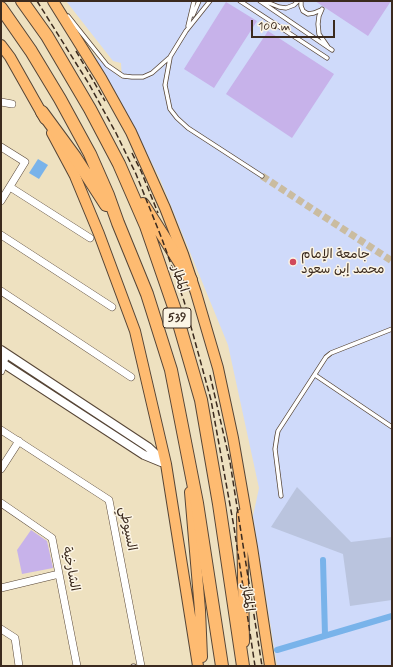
<!DOCTYPE html>
<html>
<head>
<meta charset="utf-8">
<style>
	body { margin:0 }
	#map { position:relative; width:393px; height:667px; overflow:hidden; background:#eee1c0; font-family:Mynerve,sans-serif }
	canvas { display:block }
	.frame { position:absolute; inset:0; border:2px solid #3b2a1e; pointer-events:none }
	.scale { position:absolute; left:251px; top:20px; width:84px; height:18px; box-sizing:border-box; border:2px solid #3b2a1e; border-top:0; padding-left:5px; font-size:12px; line-height:14px; white-space:nowrap; color:#3b2a1e; -webkit-text-stroke:3px #fcf5e5; paint-order:stroke }
</style>
</head>
<body>
<div id="map">
<canvas width="393" height="667"></canvas>
<div class="frame"></div>
<div class="scale">100 m</div>
</div>
<script>
const ctx = document.querySelector('canvas').getContext('2d');
ctx.lineJoin = 'round';
function paint(path, color) { ctx.fillStyle = color; ctx.fill(path, 'evenodd'); }
const toPath = rows => new Path2D(rows.map(r => 'M' + r).join(''));
function stroke(path, color, width, dash) { ctx.strokeStyle = color; ctx.lineWidth = width; ctx.lineCap = dash ? 'butt' : 'round'; ctx.setLineDash(dash || []); ctx.stroke(path); }
function label(font, color, halo, rows, align = 'center') {
  ctx.font = font + ' Mynerve,"Playpen Sans Arabic",sans-serif'; ctx.lineWidth = 3; ctx.setLineDash([]); ctx.textBaseline = 'middle'; ctx.strokeStyle = halo; ctx.fillStyle = color; for (const [text, x, y, turn = 0] of rows) {
    ctx.save(); ctx.translate(x, y); ctx.rotate((+turn || 0) * Math.PI / 180); ctx.textAlign = isNaN(turn) ? turn : align; if (halo) ctx.strokeText(text, 0, 0); ctx.fillText(text, 0, 0); ctx.restore();
  }
}
const built = toPath([
	[66,1,392,1,392,666,277,666,253,516,259,488,228,345,160,179,119,98,92,54,122,79,121,63,113,61]
]);
const industrial = toPath([
	[297,487,351,542,392,537,392,600,350,606,343,554,271,527]
]);
const water = toPath([
	[38,159,48,165,39,179,29,173]
]);
const canal = toPath([
	[323,560,325,635],
	[277,650,392,616]
]);
const building = toPath([
	[315,1,391,1,368,36],
	[226,2,257,21,214,88,184,69],
	[268,31,334,74,292,138,226,94],
	[31,530,47,541,53,568,22,574,17,550]
]);
const minorTunnel = toPath([
	[262,176,392,261]
]);
const service = toPath([
	[240,1,327,58],
	[260,1,332,50],
	[264,1,279,7,286,8,294,5,298,1],
	[301,1,301,6,303,11,308,14,314,13,321,10],
	[322,9,319,16,318,24,319,34,328,47],
	[193,15,199,1],
	[68,16,107,65,123,76,132,77,143,77,152,73,170,57,186,31,210,1],
	[188,26,194,1],
	[170,58,165,85,170,109,177,118,188,128,262,176],
	[315,375,392,427],
	[281,496,275,449,277,436,278,431,326,357,331,353,392,329],
	[133,666,134,666]
]);
const minor = toPath([
	[1,102,12,104],
	[1,147,25,162,1,201],
	[10,187,90,238],
	[1,235,112,307],
	[1,291,131,377],
	[1,371,6,354],
	[1,430,109,500,141,666],
	[1,469,19,441],
	[1,503,52,538,77,666],
	[1,588,59,574],
	[1,629,15,638,19,666]
]);
const tertiary = toPath([
	[1,350,148,447,166,464],
	[1,362,144,455,161,462]
]);
const primary = toPath([
	[53,1,101,78,131,132,165,208,183,254,196,293,218,368,233,438,252,547,270,666],
	[1,45,10,57,45,119],
	[52,133,75,176,99,234,135,331,166,464,198,666],
	[190,492,200,610,202,657],
	[242,514,244,642]
]);
const motorway = toPath([
	[22,1,47,36,90,109,119,164,146,226,175,310,201,400,219,504,243,666],
	[1,8,31,51,60,99,90,154,108,195,118,223,147,294,171,370,197,503,222,666],
	[42,112,75,157,106,205],
	[143,204,191,280]
]);
const rail = toPath([
	[37,1,89,84,116,133,136,174,162,239,184,301,211,400,234,527,255,666],
	[76,51,105,101],
	[132,153,141,171,158,213],
	[210,375,230,462,262,666]
]);
const markers = [
	[293,262,4,"#d1495b"]
];
const shields = [
	[177,318,28]
];
const shieldNames = [
	["539",177,318]
];
const poiNames = [
	["جامعة الإمام",301,255],
	["محمد إبن سعود",301,270]
];
const streetNames = [
	["المطار",179,279,71],
	["السيوطي",127,529,79],
	["الشارخية",70,569,79],
	["المطار",247,598,82]
];
paint(built, '#cfdafa');
paint(industrial, '#bac4de');
paint(water, '#79b3ea');
stroke(canal, '#79b3ea', 6);
paint(building, '#c7b2ea');
stroke(minorTunnel, '#cabca0', 7, [7, 3.5]);
stroke(service, '#564536', 5);
stroke(minor, '#564536', 8);
stroke(tertiary, '#564536', 10);
stroke(primary, '#564536', 12);
stroke(motorway, '#564536', 14);
stroke(service, '#fff', 3.5);
stroke(minor, '#fff', 7);
stroke(tertiary, '#fff', 8);
stroke(primary, '#febb71', 10);
stroke(motorway, '#febb71', 12);
stroke(rail, '#3b2a1e', 1.5, [6, 3]);
for (const [x, y, r, color] of markers) { const dot = new Path2D(); dot.arc(x, y, r, 0, 2 * Math.PI); ctx.fillStyle = color; ctx.fill(dot); stroke(dot, '#fcf5e5', 1.5); }
for (const [x, y, w] of shields) { const box = new Path2D(); box.roundRect(x - w / 2, y - 10, w, 20, 3); ctx.fillStyle = '#fcf5e5'; ctx.fill(box); stroke(box, '#3b2a1e', 1); }
label('bold 12px', '#3b2a1e', null, shieldNames);
label('13px', '#3b2a1e', '#fcf5e5', poiNames, 'left');
label('13px', '#3b2a1e', '#fcf5e5', streetNames);
</script>
</body>
</html>
